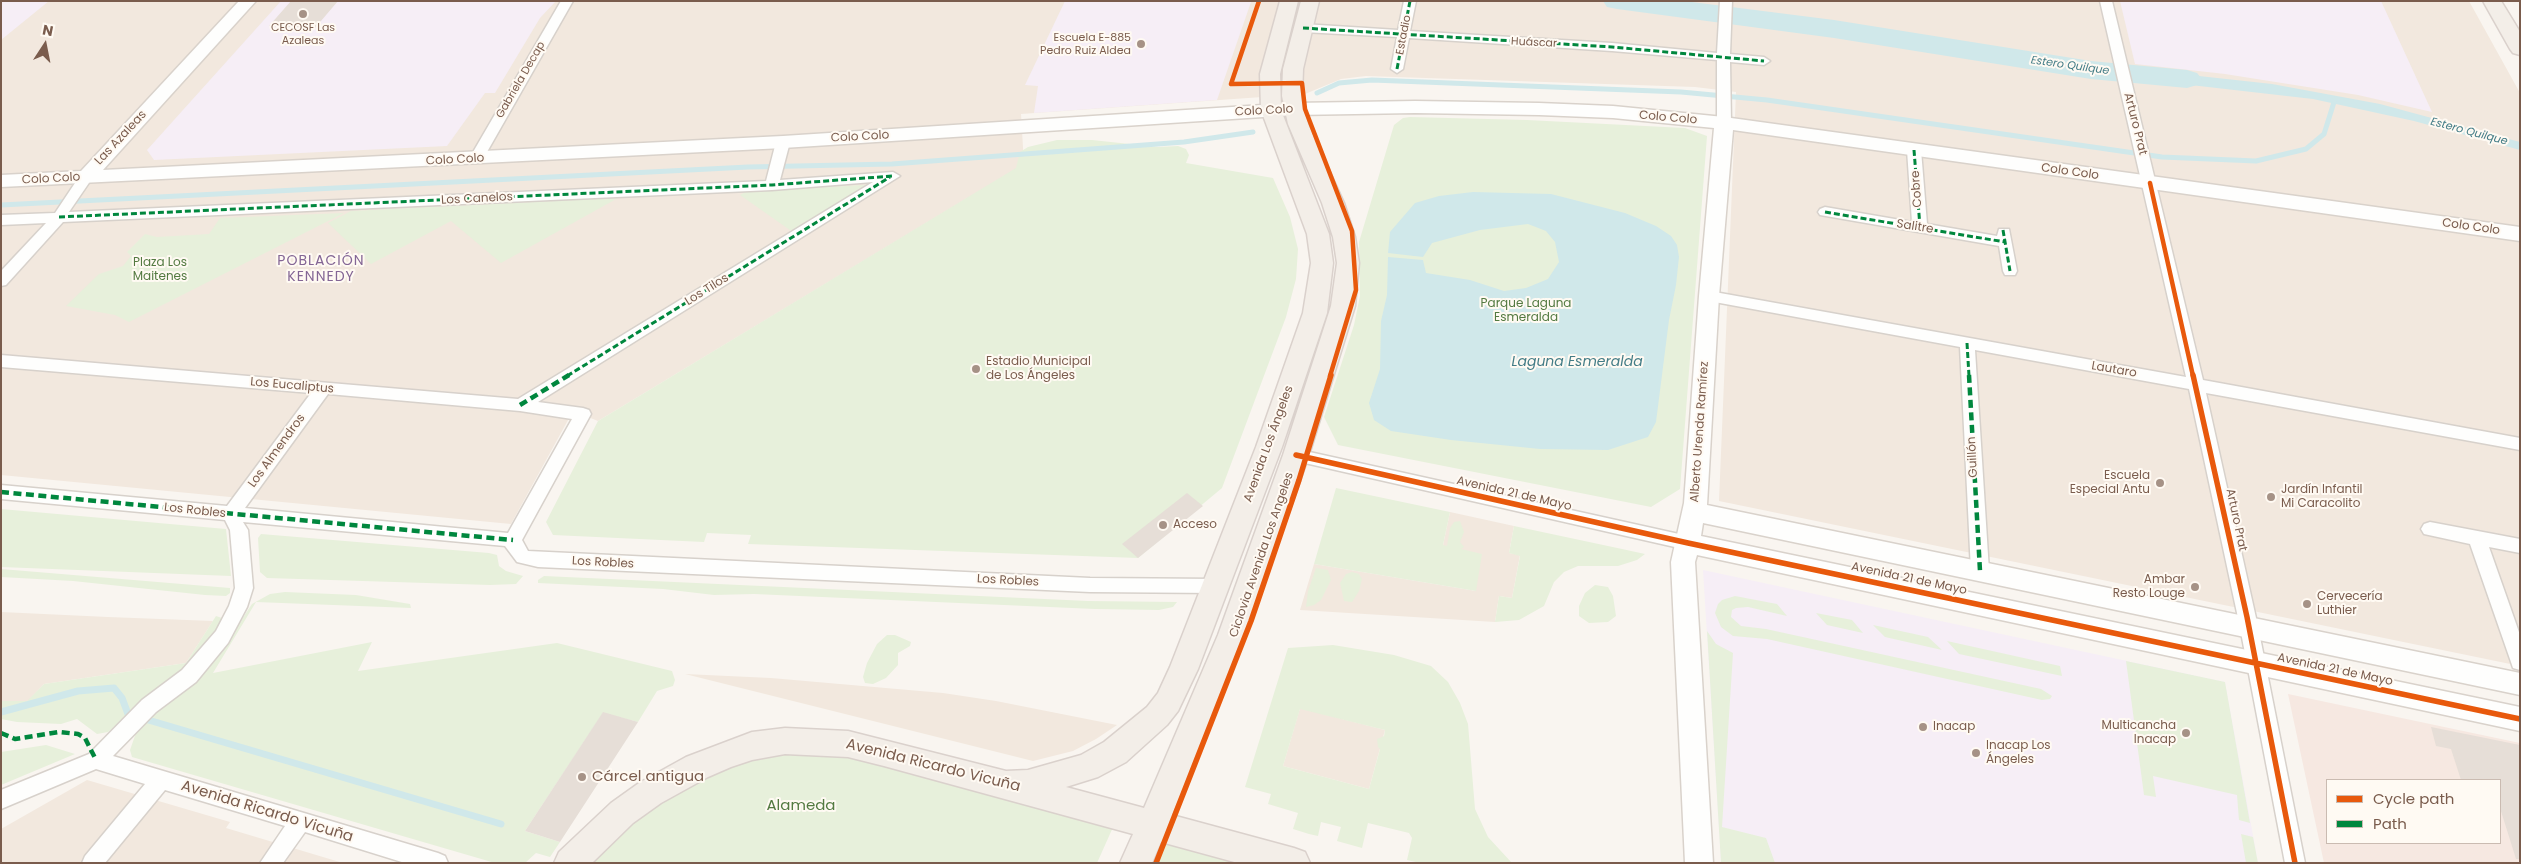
<!DOCTYPE html>
<html>
<head>
<meta charset="utf-8">
<style>
	body { margin:0 }
	#map { position:relative; width:2521px; height:864px; overflow:hidden; background:#f9f5f0; font-family:Poppins,sans-serif }
	canvas { display:block }
	.frame { position:absolute; inset:0; border:2px solid #7a5c4d; pointer-events:none }
	.legend { position:absolute; left:2326px; top:779px; width:175px; height:65px; box-sizing:border-box; background:#fffaf3; border:1px solid #cabbb1; margin:0; padding:6px 9px; list-style:none; font-size:15px; color:#7a5c4d }
	.legend li { display:flex; align-items:center; gap:10px; height:25px }
	.legend b { width:25px; border:1px solid #cabbb1 }
	.north { position:absolute; left:20px; top:20px; width:50px; height:50px; -webkit-text-stroke:4px #fffaf3; paint-order:stroke; rotate:11deg; font-size:14px; font-weight:700; line-height:20px; text-align:center; color:#7a5c4d }
	.north::after { content:''; display:block; margin:auto; width:18px; height:22px; background:#7a5c4d; clip-path:polygon(50% 0,100% 100%,50% 72%,0 100%) }
</style>
</head>
<body>
<div id="map">
<canvas width="2521" height="864"></canvas>
<div class="frame"></div>
<ul class="legend">
<li><b style="height:6px;background:#e8590c"></b>Cycle path</li>
<li><b style="height:6px;background:#00873e"></b>Path</li>
</ul>
<div class="north">N</div>
</div>
<script>
const ctx = document.querySelector('canvas').getContext('2d');
ctx.lineJoin = 'round';
function paint(path, color) { ctx.fillStyle = color; ctx.fill(path, 'evenodd'); }
const toPath = rows => new Path2D(rows.map(r => 'M' + r).join(''));
function stroke(path, color, width, dash) { ctx.strokeStyle = color; ctx.lineWidth = width; ctx.lineCap = dash ? 'butt' : 'round'; ctx.setLineDash(dash || []); ctx.stroke(path); }
function label(font, color, halo, rows, align = 'center') {
  ctx.font = font + ' Poppins,sans-serif'; ctx.lineWidth = 4; ctx.setLineDash([]); ctx.textBaseline = 'middle'; ctx.strokeStyle = halo; ctx.fillStyle = color; for (const [text, x, y, turn = 0] of rows) {
    ctx.save(); ctx.translate(x, y); ctx.rotate((+turn || 0) * Math.PI / 180); ctx.textAlign = isNaN(turn) ? turn : align; if (halo) ctx.strokeText(text, 0, 0); ctx.fillText(text, 0, 0); ctx.restore();
  }
}
const residential = toPath([
	[1,1,2469,1,2520,93,2520,666,1719,501,1736,92,1695,87,1366,76,1341,79,1305,94,1021,114,1024,164,598,421,573,411,511,524,1,475],
	[1450,512,1514,526,1509,553,1520,555,1512,598,1499,596,1495,622,1300,610,1314,564,1476,591,1443,545],
	[1,612,108,617,213,621,186,663,44,684,27,702,1,701],
	[685,674,771,678,943,693,996,701,1117,725,1096,739,1073,751,1033,761],
	[1300,708,1385,730,1369,789,1283,766],
	[87,780,230,822,226,828,343,863,1,863,1,829]
]);
const commercial = toPath([
	[2288,694,2520,743,2520,863,2324,863],
	[2327,780,2500,780,2500,843,2327,843]
]);
const education = toPath([
	[1,1,49,1,1,40],
	[281,1,556,1,540,18,495,93,485,93,447,146,154,160,147,150],
	[1065,1,1250,1,1251,2,1217,100,1034,113,1038,86,1025,85],
	[2120,1,2381,1,2432,112,2358,95,2225,74,2135,64],
	[1703,570,2225,682,2258,863,1721,863]
]);
const green = toPath([
	[1410,117,1527,120,1685,128,1707,136,1680,489,1651,507,1338,445,1324,417,1354,325,1360,296,1359,242,1394,125,1403,118],
	[1057,140,1092,140,1158,147,1178,146,1186,149,1189,155,1186,163,1273,178,1290,217,1298,249,1296,279,1286,317,1222,488,1138,558,748,544,751,535,707,533,704,542,553,535,546,522,598,421,1016,168,1020,152,1028,147],
	[880,184,797,235,740,195,745,192],
	[618,198,501,263,451,221,371,264,328,223,351,211],
	[344,213,129,322,115,315,66,306,99,274,123,266,131,256,127,252,145,234,157,237,209,234,220,218],
	[1336,488,1450,512,1443,545,1447,546,1450,528,1454,522,1460,521,1464,532,1460,542,1464,547,1461,549,1482,554,1476,591,1314,564],
	[1,509,226,529,231,576,1,567],
	[1514,526,1622,549,1645,554,1637,560,1618,566,1578,566,1564,572,1554,582,1544,606,1519,620,1495,622,1499,596,1512,598,1520,556,1509,553],
	[261,534,489,553,497,555,499,566,506,571,523,576,516,584,490,585,267,578,260,572,258,538],
	[1316,568,1328,570,1331,580,1321,600,1314,605,1306,607,1308,591],
	[1,569,230,588,230,593,226,596,205,595,73,581,1,577],
	[1352,572,1359,574,1362,579,1359,591,1352,602,1344,601,1340,583,1346,574],
	[544,576,1088,601,1177,602,1173,607,1159,610,1095,609,754,594,714,595,663,589,538,583,538,580],
	[1595,585,1608,587,1613,596,1616,616,1608,622,1589,623,1579,616,1579,606,1585,593],
	[285,592,356,595,410,604,411,608,256,602,213,673,372,642,358,671,557,643,672,671,675,680,673,686,657,691,638,722,603,713,525,831,560,842,550,857,536,853,525,863,495,863,132,757,130,750,137,730,150,716,197,680,209,668,252,604,270,594],
	[1735,596,1777,604,1787,616,1748,607,1736,608,1732,610,1731,617,1741,626,1766,629,2041,689,2052,696,2050,699,2042,700,1767,639,1733,636,1721,627,1715,613,1718,604,1722,600],
	[1816,613,1852,620,1863,633,1827,625],
	[216,616,222,618,217,632,181,672,108,732,97,734,77,719,61,724,17,722,1,719,1,701,27,701,44,684,186,663],
	[1873,625,1928,637,1942,650,1885,637],
	[1707,631,1716,644,1733,653,1722,827,1766,838,1775,863,1721,863],
	[887,635,895,635,911,642,910,646,898,653,898,665,886,678,873,684,865,683,863,677,867,663,877,644],
	[1947,641,2060,666,2062,676,1959,654],
	[1333,645,1394,655,1431,666,1448,682,1460,703,1468,724,1475,809,1488,837,1512,863,1420,863,1407,860,1412,838,1409,833,1368,823,1362,848,1337,841,1341,827,1321,822,1318,836,1309,834,1293,829,1298,813,1268,804,1271,794,1245,787,1288,648],
	[1300,709,1385,730,1384,736,1377,739,1378,747,1380,749,1369,789,1283,766],
	[2126,661,2225,682,2250,823,2239,820,2237,795,2153,776,2156,797,2144,795],
	[46,745,75,754,1,785,1,752],
	[841,751,1114,825,1097,863,588,863,638,813,754,753],
	[2241,834,2253,837,2258,863,2246,863],
	[1166,838,1260,863,1155,863]
]);
const water = toPath([
	[2135,69,2272,84,2380,104,2520,142,2520,150,2414,121,2313,99,2138,79],
	[1473,192,1551,194,1625,213,1656,226,1671,236,1677,245,1679,257,1676,285,1669,320,1656,422,1648,437,1608,450,1540,449,1451,440,1391,431,1374,420,1369,403,1380,369,1381,321,1387,295,1388,257,1423,260,1426,273,1470,280,1504,291,1526,288,1548,279,1559,262,1555,242,1546,231,1528,224,1480,230,1432,243,1423,257,1388,253,1390,232,1415,203,1439,196]
]);
const streamFar1 = toPath([
	[1317,93,1339,83,1372,80,1681,92,1767,100,2162,157,2256,161,2306,149,2324,134,2335,99],
	[1,205,748,167,892,164,1184,142,1253,132]
]);
const stream = toPath([
	[1,712,78,691,114,688,122,698,128,714,501,824]
]);
const river = toPath([
	[1603,1,1684,1,1834,20,2091,61,2187,70,2197,73,2202,79,2197,85,2187,88,2091,79,1834,38,1617,9,1607,7,1603,1]
]);
const building = toPath([
	[291,1,338,1,315,28,269,26],
	[1187,493,1203,506,1138,558,1122,544],
	[603,712,638,722,560,842,525,831],
	[2431,727,2520,745,2520,859,2516,859,2500,808,2500,780,2461,780,2451,749,2436,746]
]);
const street = toPath([
	[561,1,573,1,483,159,476,163,471,162,469,159,561,1],
	[1404,1,1416,1,1410,31,1612,43,1717,53,1720,1,1732,1,1730,54,1764,57,1770,61,1764,65,1730,62,1731,123,1724,127,1717,123,1717,60,1612,51,1409,38,1403,69,1397,73,1391,69,1397,37,1303,32,1297,28,1303,24,1398,30,1404,1],
	[2100,1,2112,1,2203,380,2520,438,2520,450,2206,393,2258,627,2305,863,2285,863,2240,627,2189,389,1975,350,1989,571,1986,576,1980,578,1974,576,1971,571,1960,347,1709,301,1704,300,1702,296,1704,292,1709,291,2186,377,2100,1],
	[783,138,790,142,780,180,893,172,900,176,538,402,583,408,589,410,591,414,522,540,528,551,1090,578,1217,579,1223,581,1226,586,1223,591,1217,593,1090,592,538,567,517,562,505,546,243,522,248,530,253,588,247,607,228,643,196,682,156,712,113,756,438,853,445,856,448,863,405,863,305,832,283,863,260,863,285,826,165,790,105,863,82,863,85,856,145,784,96,769,1,809,1,790,89,754,142,700,182,670,216,631,229,606,235,588,230,530,225,520,1,499,1,485,227,506,311,393,1,367,1,355,518,399,873,182,772,190,63,222,6,285,1,286,1,271,46,223,1,225,1,215,55,213,81,174,86,173,93,177,69,212,766,181,776,142,783,138],
	[328,394,520,411,572,419,508,533,245,508,328,394],
	[1914,146,1921,150,1927,224,1997,236,1999,229,2009,229,2017,271,2015,275,2005,275,2003,271,1999,246,1820,215,1818,212,1820,209,1825,207,1912,222,1907,150,1914,146],
	[1296,449,1688,536,1694,538,1697,543,1694,548,1688,550,1296,461,1290,460,1288,455,1290,450,1296,449],
	[2430,522,2520,539,2520,553,2489,547,2520,635,2520,670,2513,668,2511,662,2470,544,2424,534,2421,529,2424,524,2430,522]
]);
const secondary = toPath([
	[239,1,256,1,103,170,783,136,1294,103,1415,101,1539,103,1613,106,1724,117,2520,227,2520,241,1733,130,1719,296,1707,505,2520,673,2520,695,1703,523,1701,536,2520,707,2520,731,1697,555,1695,562,1713,863,1685,863,1671,562,1684,503,1699,296,1714,128,1613,118,1539,115,1415,113,1294,115,783,148,1,187,1,175,81,171,239,1]
]);
const primary = toPath([
	[1280,1,1298,1,1280,74,1281,110,1329,234,1333,263,1327,313,1282,447,1198,669,1178,711,1167,725,1126,762,1098,777,1066,787,1144,808,1218,635,1283,455,1331,306,1337,263,1333,237,1322,203,1288,124,1282,96,1283,69,1301,1,1319,1,1303,69,1302,96,1308,124,1344,203,1355,237,1359,263,1355,306,1309,455,1246,635,1172,815,1294,848,1305,852,1310,863,1238,863,1161,842,1152,863,1120,863,1133,834,884,766,848,757,785,754,752,760,731,767,708,777,661,803,633,823,592,863,554,863,559,852,611,803,639,783,686,757,752,732,785,728,848,731,1006,771,1028,770,1081,755,1104,742,1147,707,1158,693,1170,667,1256,447,1303,313,1311,263,1307,234,1261,110,1260,74,1280,1],
	[2483,1,2501,1,2520,32,2520,55,2513,53,2510,49,2483,1]
]);
const quietFar1 = toPath([
	[1303,28,1612,47,1764,61],
	[1397,69,1410,1],
	[1914,150,1920,227],
	[1825,212,2005,242],
	[59,217,772,185,893,176],
	[2003,230,2010,271],
	[1967,343,1969,376],
	[567,376,890,177]
]);
const quiet = toPath([
	[1969,375,1980,571],
	[520,405,569,375],
	[1,492,513,540],
	[1,733,15,739,59,732,78,734,85,738,96,760]
]);
const cyclewayFar1 = toPath([
	[1259,1,1231,84,1302,83,1305,109,1352,231,1356,290,1330,376],
	[2150,183,2193,376]
]);
const cycleway = toPath([
	[2193,375,2247,617,2295,863],
	[1296,455,1688,543,2520,719],
	[1156,863,1251,621,1299,480,1331,375]
]);
const markers = [
	[303,14,5,"#a69286"],
	[1141,44,5,"#a69286"],
	[976,369,5,"#a69286"],
	[2160,483,5,"#a69286"],
	[2271,497,5,"#a69286"],
	[1163,525,5,"#a69286"],
	[2195,587,5,"#a69286"],
	[2307,604,5,"#a69286"],
	[1923,727,5,"#a69286"],
	[2186,733,5,"#a69286"],
	[1976,753,5,"#a69286"],
	[582,777,5,"#a69286"]
];
const farPoinames = [
	["CECOSF Las",303,28],
	["Azaleas",303,41],
	["Escuela E-885",1131,38,"right"],
	["Pedro Ruiz Aldea",1131,51,"right"]
];
const farStreetnames = [
	["Estadio",1404,35,-79],
	["Huáscar",1534,43,3],
	["Gabriela Decap",521,80,-60]
];
const farWaternames = [
	["Estero Quilque",2070,66,8],
	["Estero Quilque",2469,132,15]
];
const streetNames = [
	["Colo Colo",1264,111,-3],
	["Colo Colo",1668,118,5],
	["Arturo Prat",2135,124,76],
	["Colo Colo",860,137,-3],
	["Las Azaleas",121,138,-47],
	["Colo Colo",455,160,-3],
	["Colo Colo",2070,172,8],
	["Colo Colo",51,179,-3],
	["Cobre",1917,189,-94],
	["Los Canelos",477,199,-3],
	["Salitre",1915,227,9],
	["Colo Colo",2471,227,8],
	["Los Tilos",707,290,-32],
	["Lautaro",2114,370,10],
	["Los Eucaliptus",292,386,5],
	["Alberto Urenda Ramírez",1700,432,-86],
	["Avenida Los Ángeles",1269,444,-70],
	["Los Almendros",277,451,-54],
	["Guillón",1973,457,-93],
	["Avenida 21 de Mayo",1514,494,13],
	["Los Robles",195,511,6],
	["Arturo Prat",2236,520,78],
	["Ciclovia Avenida Los Angeles",1262,555,-71],
	["Los Robles",603,563,3],
	["Avenida 21 de Mayo",1909,579,12],
	["Los Robles",1008,581,3],
	["Avenida 21 de Mayo",2335,670,12]
];
const parkNames = [
	["Plaza Los",160,263],
	["Maitenes",160,277],
	["Parque Laguna",1526,304],
	["Esmeralda",1526,318]
];
const poiNames = [
	["Estadio Municipal",986,362],
	["de Los Ángeles",986,376],
	["Escuela",2150,476,"right"],
	["Especial Antu",2150,490,"right"],
	["Jardín Infantil",2281,490],
	["Mi Caracolito",2281,504],
	["Acceso",1173,525],
	["Ambar",2185,580,"right"],
	["Resto Louge",2185,594,"right"],
	["Cervecería",2317,597],
	["Luthier",2317,611],
	["Multicancha",2176,726,"right"],
	["Inacap",2176,740,"right"],
	["Inacap",1933,727],
	["Inacap Los",1986,746],
	["Ángeles",1986,760]
];
const neighbourhoodNames = [
	["POBLACIÓN",321,261],
	["KENNEDY",321,277]
];
const waterNames = [
	["Laguna Esmeralda",1577,362]
];
const nearStreetnames = [
	["Avenida Ricardo Vicuña",933,766,14],
	["Avenida Ricardo Vicuña",267,812,17]
];
const nearPoinames = [
	["Cárcel antigua",592,777]
];
const nearParknames = [
	["Alameda",801,806]
];
paint(residential, '#f2e8de');
paint(commercial, '#f6e8e1');
paint(education, '#f6eef6');
paint(green, '#e7f0db');
paint(water, '#d0e8ea');
stroke(streamFar1, '#d0e8ea', 5);
stroke(stream, '#d0e8ea', 7);
paint(river, '#d0e8ea');
paint(building, '#e6ded7');
stroke(street, '#d7d1cb', 3);
stroke(secondary, '#d9d2cb', 3);
stroke(primary, '#dad1cc', 3);
paint(street, '#fefefd');
paint(secondary, '#fefefd');
paint(primary, '#f3eee8');
stroke(quietFar1, '#00873e', 3, [6, 3]);
stroke(quiet, '#00873e', 4.5, [8, 4.5]);
stroke(cyclewayFar1, '#e8590c', 4.5);
stroke(cycleway, '#e8590c', 5.5);
for (const [x, y, r, color] of markers) { const dot = new Path2D(); dot.arc(x, y, r, 0, 2 * Math.PI); ctx.fillStyle = color; ctx.fill(dot); stroke(dot, '#fffaf3', 2); }
label('11px', '#7a5c4d', '#fffaf3', farPoinames);
label('11px', '#7a5c4d', '#fffaf3', farStreetnames);
label('italic 11px', '#437c86', '#fffaf3', farWaternames);
label('12px', '#7a5c4d', '#fffaf3', streetNames);
label('12px', '#537a41', '#fffaf3', parkNames);
label('12px', '#7a5c4d', '#fffaf3', poiNames, 'left');
ctx.letterSpacing = '1px';
label('14px', '#846695', '#fffaf3', neighbourhoodNames);
ctx.letterSpacing = '0px';
label('italic 14px', '#437c86', '#fffaf3', waterNames);
label('15px', '#7a5c4d', '#fffaf3', nearStreetnames);
label('15px', '#7a5c4d', '#fffaf3', nearPoinames, 'left');
label('15px', '#537a41', '#fffaf3', nearParknames);
</script>
</body>
</html>
